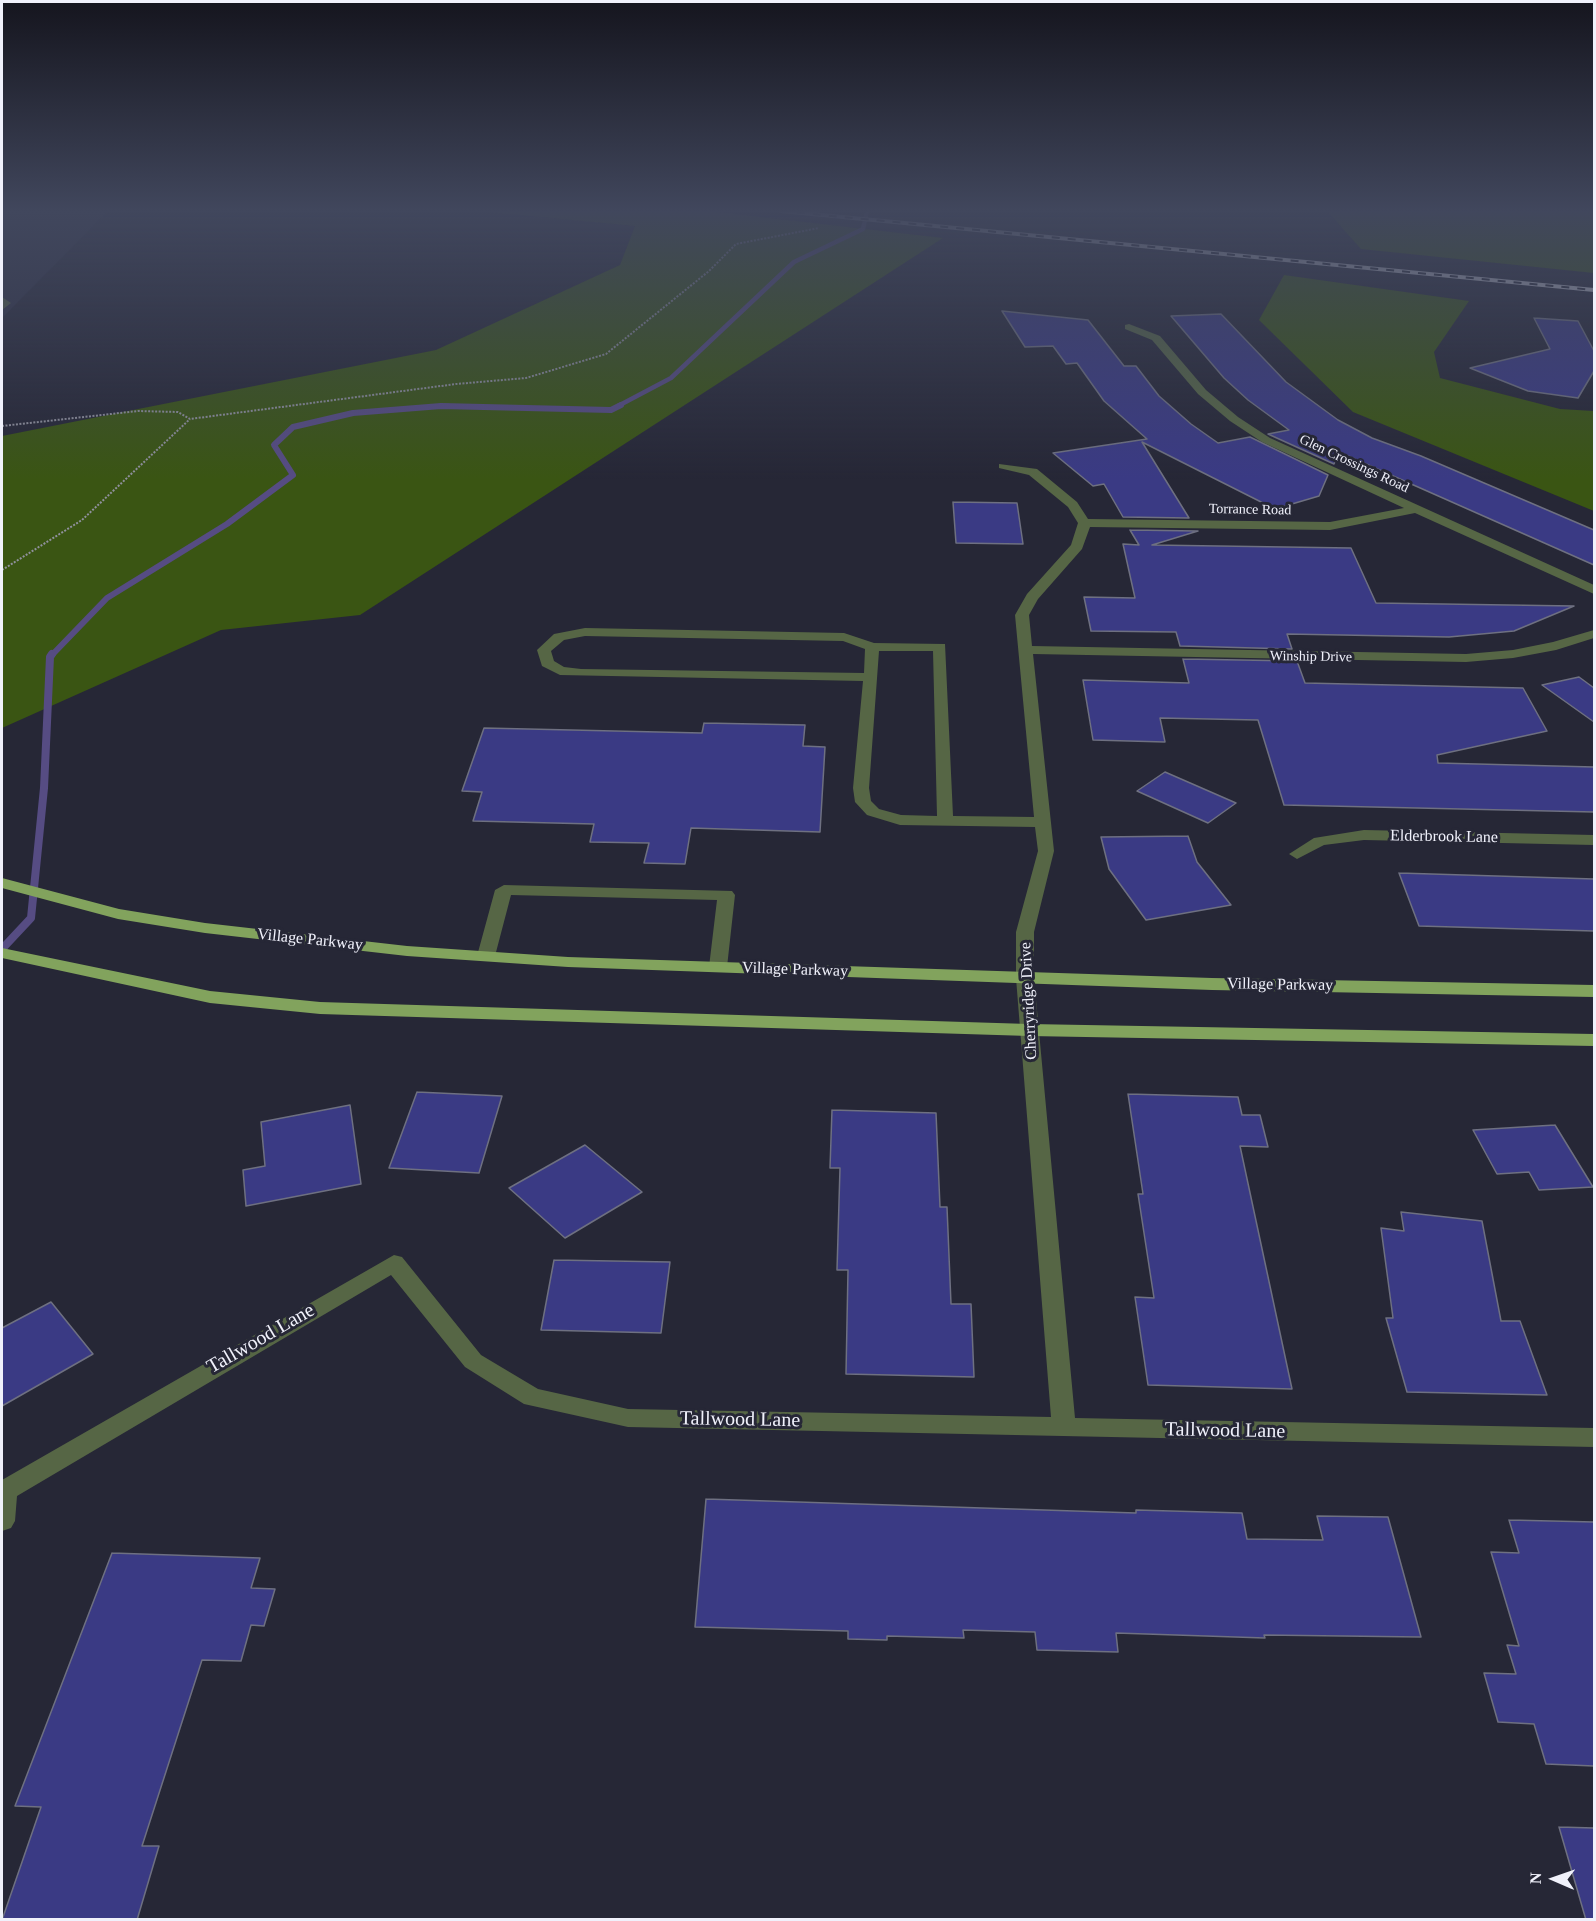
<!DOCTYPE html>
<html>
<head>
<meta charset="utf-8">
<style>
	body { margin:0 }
	#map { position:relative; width:1596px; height:1921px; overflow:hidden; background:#262736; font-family:"Times New Roman",serif }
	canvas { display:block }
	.frame { position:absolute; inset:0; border:3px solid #f0f1fb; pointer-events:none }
	.north { position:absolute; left:1524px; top:1849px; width:60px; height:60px; -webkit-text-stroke:4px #262736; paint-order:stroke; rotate:272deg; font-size:16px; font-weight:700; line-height:24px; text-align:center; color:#f0f1fb }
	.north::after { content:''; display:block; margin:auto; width:21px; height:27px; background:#f0f1fb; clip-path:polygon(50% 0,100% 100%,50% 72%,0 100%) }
</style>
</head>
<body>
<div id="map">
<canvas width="1596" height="1921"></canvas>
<div class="frame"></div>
<div class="north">N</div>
</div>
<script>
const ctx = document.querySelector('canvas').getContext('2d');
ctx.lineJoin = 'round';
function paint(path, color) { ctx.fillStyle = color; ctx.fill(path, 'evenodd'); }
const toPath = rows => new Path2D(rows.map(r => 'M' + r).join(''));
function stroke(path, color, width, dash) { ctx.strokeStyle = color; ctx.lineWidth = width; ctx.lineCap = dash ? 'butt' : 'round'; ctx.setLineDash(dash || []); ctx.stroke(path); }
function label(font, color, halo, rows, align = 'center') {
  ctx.font = font + ' "Times New Roman",serif'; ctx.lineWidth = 6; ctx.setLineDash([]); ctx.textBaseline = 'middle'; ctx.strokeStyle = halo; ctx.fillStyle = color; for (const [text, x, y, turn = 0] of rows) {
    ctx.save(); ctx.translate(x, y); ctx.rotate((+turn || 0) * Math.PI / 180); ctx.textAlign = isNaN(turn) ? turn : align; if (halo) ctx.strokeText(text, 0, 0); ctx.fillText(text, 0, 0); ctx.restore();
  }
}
const built = toPath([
	[2,211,108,211,2,318]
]);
const green = toPath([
	[479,211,709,211,943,238,360,615,221,630,2,728,2,436,436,350,620,265,635,226],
	[1327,211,1594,211,1594,273,1361,249],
	[1284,275,1469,301,1434,352,1440,378,1560,409,1594,411,1594,511,1353,412,1259,320]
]);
const streamFar2 = toPath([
	[439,406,449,406],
	[618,406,671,378,794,262,863,229,867,211]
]);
const streamFar1 = toPath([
	[51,656,107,598,227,524,293,475,274,445,293,427,353,413,441,406,611,410,621,405]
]);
const stream = toPath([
	[2,949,31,918,44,788,50,657,52,654]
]);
const building = toPath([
	[1002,311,1088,320,1124,366,1136,366,1159,396,1191,424,1218,443,1250,437,1328,475,1319,496,1275,509,1142,442,1189,518,1123,517,1104,484,1093,486,1053,453,1147,439,1104,401,1077,363,1066,364,1053,346,1025,347,1002,311],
	[1221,314,1286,382,1338,420,1372,438,1421,456,1594,530,1594,565,1339,452,1334,464,1268,434,1289,430,1248,400,1224,378,1171,316,1221,314],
	[1534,318,1578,321,1594,351,1594,371,1578,398,1528,391,1470,368,1550,349,1534,318],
	[953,502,1017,503,1023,544,956,543,953,502],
	[1130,530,1198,531,1152,545,1351,548,1376,603,1574,606,1514,631,1449,637,1287,634,1292,649,1180,646,1176,632,1091,631,1084,597,1135,598,1123,544,1139,545,1130,530],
	[1183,659,1297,661,1305,683,1523,688,1547,731,1437,755,1438,763,1594,767,1594,812,1284,805,1258,720,1160,718,1165,742,1093,740,1083,680,1189,683,1183,659],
	[1579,677,1594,688,1594,722,1542,685,1579,677],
	[704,723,805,725,803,746,825,747,820,832,691,828,685,864,644,863,649,843,590,842,594,824,473,821,482,792,462,791,484,728,702,733,704,723],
	[1165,772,1236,803,1208,823,1137,791,1165,772],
	[1188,836,1197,862,1231,905,1146,920,1109,869,1101,837,1188,836],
	[1399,873,1594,879,1594,931,1419,926,1399,873],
	[417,1092,502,1096,479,1173,389,1168,417,1092],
	[1128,1094,1238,1097,1242,1115,1260,1115,1268,1147,1240,1146,1292,1389,1148,1385,1135,1297,1154,1298,1138,1194,1143,1194,1128,1094],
	[350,1105,361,1184,246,1206,243,1170,265,1166,261,1122,350,1105],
	[832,1110,936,1113,940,1207,947,1207,951,1304,971,1304,974,1377,846,1374,848,1270,837,1270,840,1168,830,1168,832,1110],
	[1555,1125,1593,1187,1539,1190,1529,1172,1497,1174,1473,1130,1555,1125],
	[585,1145,642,1192,565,1238,509,1188,585,1145],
	[1401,1212,1482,1221,1501,1321,1520,1321,1547,1395,1407,1392,1386,1318,1393,1318,1381,1228,1404,1231,1401,1212],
	[554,1260,670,1262,661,1333,541,1330,554,1260],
	[51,1302,93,1354,2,1406,2,1328,51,1302],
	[706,1499,1136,1513,1136,1510,1242,1513,1247,1539,1323,1540,1317,1516,1388,1517,1421,1637,1264,1635,1265,1638,1116,1633,1118,1652,1037,1650,1035,1632,963,1630,964,1638,887,1636,887,1640,848,1639,848,1631,695,1627,706,1499],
	[1509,1520,1594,1522,1594,1766,1546,1764,1534,1724,1498,1722,1484,1673,1516,1674,1507,1645,1519,1646,1491,1552,1519,1553,1509,1520],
	[112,1553,260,1558,251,1588,275,1589,264,1626,251,1625,241,1661,202,1660,142,1846,159,1846,137,1920,2,1920,41,1807,15,1806,112,1553],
	[1559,1827,1594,1828,1594,1920,1586,1920,1559,1827]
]);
const path = toPath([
	[2,426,138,411,178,412,190,419,456,384,526,378,606,354,709,271,736,244,819,228],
	[2,570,82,520,190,419]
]);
const minor = toPath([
	[2,297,11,303,2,310,2,297],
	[1129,324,1160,336,1206,390,1238,417,1270,438,1594,585,1594,594,1415,513,1330,530,1090,527,1082,549,1038,599,1029,615,1032,646,1466,654,1513,650,1553,642,1594,630,1594,638,1556,650,1513,658,1466,662,1033,654,1054,851,1034,932,1034,978,1075,1418,1594,1428,1594,1447,628,1427,524,1404,465,1367,391,1275,17,1496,15,1521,11,1528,2,1531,2,1480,394,1255,402,1257,481,1355,538,1389,628,1409,1051,1417,1016,978,1016,932,1038,851,1035,827,900,825,867,815,855,802,853,788,863,681,560,675,542,666,537,650,554,634,585,628,844,633,874,643,945,644,953,816,1034,817,1015,615,1027,594,1071,545,1078,523,1068,507,1029,475,999,468,999,464,1037,469,1077,502,1088,519,1330,522,1404,508,1262,442,1230,421,1198,394,1152,340,1125,329,1125,325,1129,324],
	[585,636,843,641,865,649,864,673,581,669,564,667,554,661,551,651,564,640,585,636],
	[879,651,933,651,937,816,901,815,879,809,871,801,869,788,879,651],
	[1364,830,1594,835,1594,845,1364,840,1324,845,1297,859,1289,854,1314,838,1364,830],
	[504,885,732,891,735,895,727,967,718,972,709,967,717,900,511,895,495,956,486,961,480,960,477,956,495,890,504,885]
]);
const major = toPath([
	[2,878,119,909,205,923,407,946,568,957,1212,978,1594,985,1594,997,1212,990,568,967,407,956,205,933,118,919,2,888,2,878],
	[2,948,210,991,320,1002,1029,1024,1594,1034,1594,1046,1029,1036,320,1014,210,1003,2,958,2,948]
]);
const rail = toPath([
	[781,211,1594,290]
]);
const farStreetnames = [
	["Glen Crossings Road",1354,464,25],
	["Torrance Road",1250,510,1],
	["Winship Drive",1311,657,1]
];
const streetNames = [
	["Elderbrook Lane",1444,837,1],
	["Village Parkway",310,940,6],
	["Village Parkway",795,970,2],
	["Village Parkway",1280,985,1],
	["Cherryridge Drive",1029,1001,-93]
];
const nearStreetnames = [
	["Tallwood Lane",261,1339,-30],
	["Tallwood Lane",740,1420,1],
	["Tallwood Lane",1225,1431,1]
];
paint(built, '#2e3044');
paint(green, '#3a5513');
stroke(streamFar2, '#564c83', 4.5);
stroke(streamFar1, '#564c83', 6);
stroke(stream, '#564c83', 8);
paint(building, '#3a3a84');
stroke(building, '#6e7081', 1.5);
stroke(path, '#90919d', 2, [2, 1.5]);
paint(minor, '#566645');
paint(major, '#82a35d');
stroke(rail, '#cacbd5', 4);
stroke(rail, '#262736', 2, [8]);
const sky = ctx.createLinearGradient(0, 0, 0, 480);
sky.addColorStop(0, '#15151e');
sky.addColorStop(0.44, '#41475d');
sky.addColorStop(1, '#41475d00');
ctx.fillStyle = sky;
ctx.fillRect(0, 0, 1596, 480);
label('14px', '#f0f1fb', '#262736', farStreetnames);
label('16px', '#f0f1fb', '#262736', streetNames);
label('20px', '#f0f1fb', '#262736', nearStreetnames);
</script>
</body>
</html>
